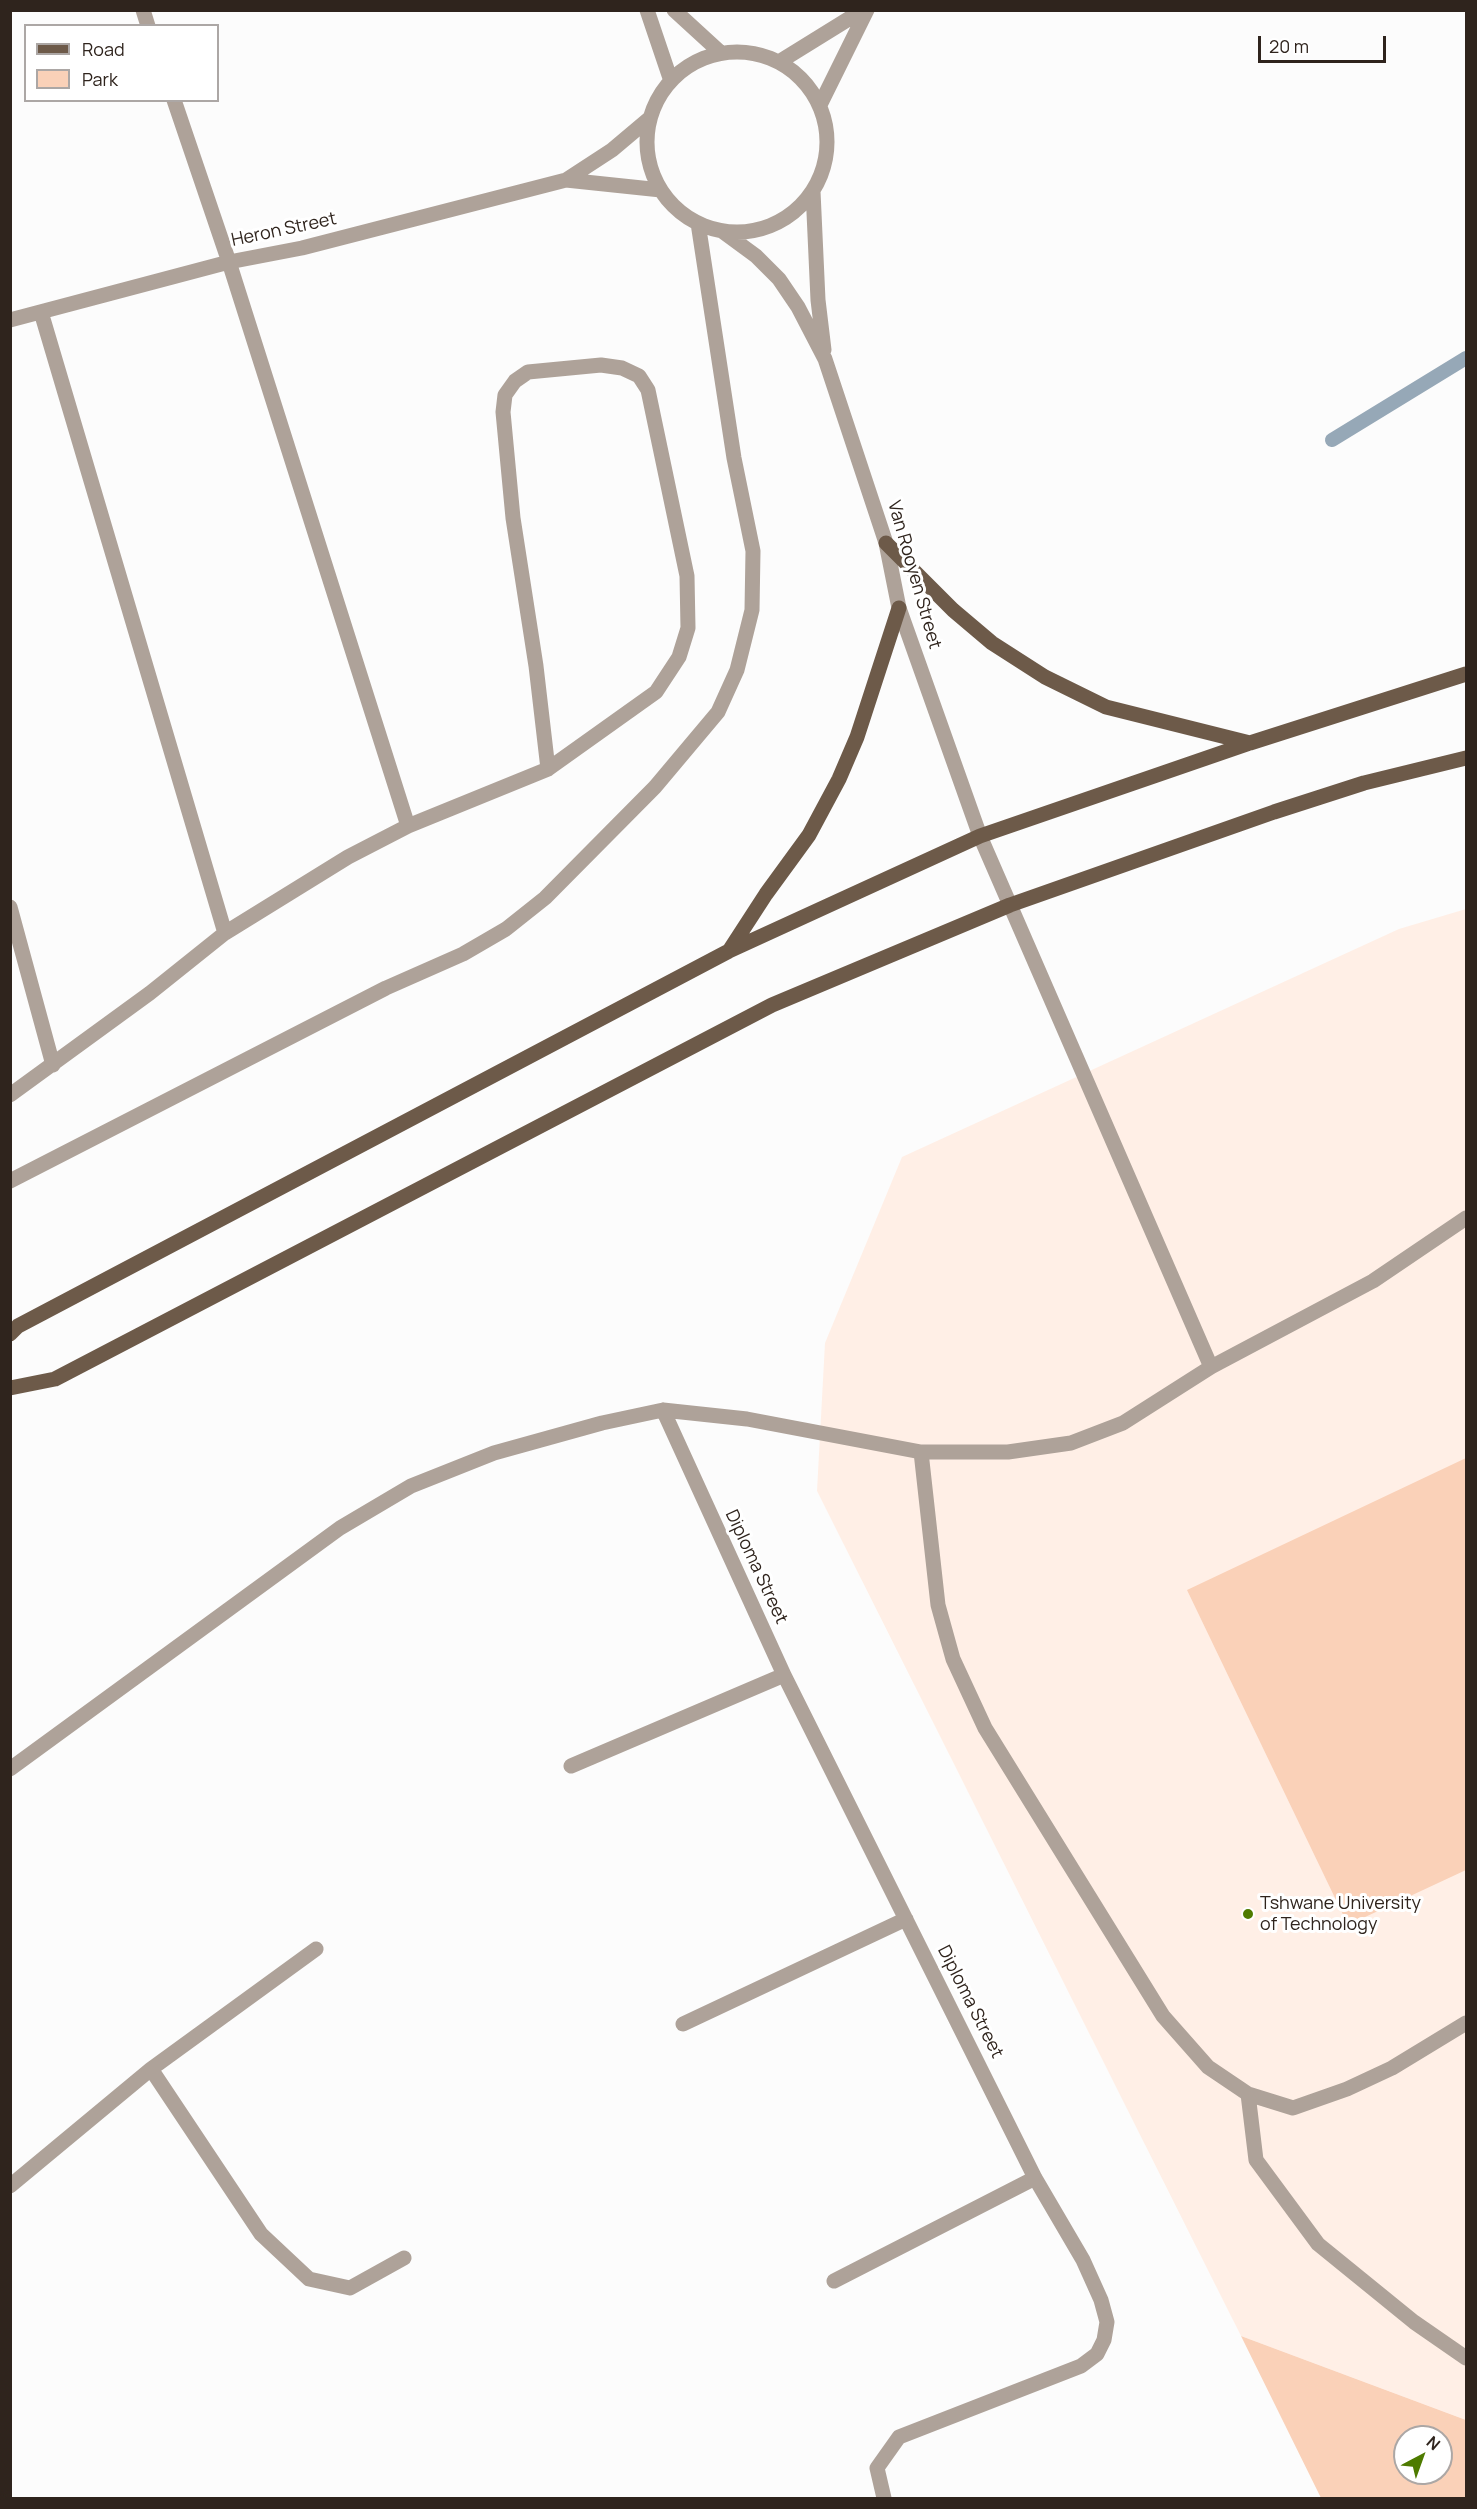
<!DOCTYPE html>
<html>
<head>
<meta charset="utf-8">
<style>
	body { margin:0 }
	#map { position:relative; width:1477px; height:2509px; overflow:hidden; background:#fcfcfc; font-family:Manrope,sans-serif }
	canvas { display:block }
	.frame { position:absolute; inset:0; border:12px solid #2f241d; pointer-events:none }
	.legend { position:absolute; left:24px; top:24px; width:195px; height:78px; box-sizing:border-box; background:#fff; border:2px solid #aca7a5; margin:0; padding:8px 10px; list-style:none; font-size:18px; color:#2f241d }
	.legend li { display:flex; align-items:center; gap:12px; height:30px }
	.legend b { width:30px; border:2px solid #aca7a5 }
	.north { position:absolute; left:1393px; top:2425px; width:60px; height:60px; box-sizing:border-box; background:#fff; border:2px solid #aca7a5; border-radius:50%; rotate:41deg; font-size:16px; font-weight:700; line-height:24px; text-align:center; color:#2f241d }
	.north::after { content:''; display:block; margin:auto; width:21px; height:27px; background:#4e7b00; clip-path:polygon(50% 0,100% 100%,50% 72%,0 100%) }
	.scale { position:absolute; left:1258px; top:36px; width:128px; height:27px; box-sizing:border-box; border:3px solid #2f241d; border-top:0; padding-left:8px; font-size:18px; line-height:21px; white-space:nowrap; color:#2f241d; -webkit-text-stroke:4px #fff; paint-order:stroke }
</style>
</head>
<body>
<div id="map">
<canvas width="1477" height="2509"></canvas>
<div class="frame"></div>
<ul class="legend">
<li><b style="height:8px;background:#6d5a49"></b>Road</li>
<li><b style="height:16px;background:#fad1b8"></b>Park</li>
</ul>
<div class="north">N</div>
<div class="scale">20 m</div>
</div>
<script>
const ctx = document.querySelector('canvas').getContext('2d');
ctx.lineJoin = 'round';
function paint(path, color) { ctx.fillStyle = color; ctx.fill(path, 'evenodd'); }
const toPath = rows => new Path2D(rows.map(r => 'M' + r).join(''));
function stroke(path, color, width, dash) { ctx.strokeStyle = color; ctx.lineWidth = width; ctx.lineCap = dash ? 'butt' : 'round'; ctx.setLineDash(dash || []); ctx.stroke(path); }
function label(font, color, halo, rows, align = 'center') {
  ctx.font = font + ' Manrope,sans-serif'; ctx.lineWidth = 6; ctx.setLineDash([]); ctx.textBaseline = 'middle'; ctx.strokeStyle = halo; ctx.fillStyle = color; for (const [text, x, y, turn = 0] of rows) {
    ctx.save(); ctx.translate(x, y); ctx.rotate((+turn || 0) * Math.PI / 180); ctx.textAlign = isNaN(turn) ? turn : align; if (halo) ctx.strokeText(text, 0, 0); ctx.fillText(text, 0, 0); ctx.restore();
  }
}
const built = toPath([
	[1466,909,1466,2420,1241,2336,817,1491,825,1343,902,1157,1399,929]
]);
const green = toPath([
	[1466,1458,1466,1870,1348,1925,1187,1590],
	[1241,2336,1466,2420,1466,2498,1321,2498],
	[1405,2437,1441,2437,1441,2473,1405,2473]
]);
const stream = toPath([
	[1332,440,1466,358]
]);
const minor = toPath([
	[143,10,148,26],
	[647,10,671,81],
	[674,10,721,53],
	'647 142a90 90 0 1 1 180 0a90 90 0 1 1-180 0Z',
	[779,62,863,10],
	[174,100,229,262,408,826],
	[820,105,867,10],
	[566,180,661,190],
	[813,191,818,300,824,350],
	[722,231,756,256,779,279,798,307,825,359,886,543,899,608,980,836,1211,1367],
	[41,312,225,933],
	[10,320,229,262,302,248,566,180,612,150,650,118],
	[10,907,53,1065],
	[10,1095,150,993,225,933,348,857,408,826,548,769,656,692,679,657,688,628,687,576,648,390,639,376,622,368,601,365,528,372,515,381,505,395,503,412,513,518,536,666,548,769],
	[10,1181,386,988,463,954,506,929,545,898,655,787,718,712,737,670,752,610,753,551,734,458,698,223],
	[663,1410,784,1675,1035,2178,1083,2260,1101,2300,1107,2322,1104,2340,1097,2354,1081,2366,899,2437,877,2468,884,2498],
	[921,1452,938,1605,953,1659,985,1728,1163,2016,1208,2067,1248,2094,1293,2108,1347,2089,1392,2068,1466,2023],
	[571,1766,784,1675],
	[10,1769,340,1528,411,1486,494,1453,602,1423,663,1410,747,1419,921,1452,1008,1452,1071,1443,1123,1423,1211,1367,1373,1281,1466,1218],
	[683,2024,906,1919],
	[151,2069,261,2234,309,2279,350,2288,404,2258],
	[1248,2094,1256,2160,1318,2244,1414,2322,1466,2358],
	[10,2186,151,2069,316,1949],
	[834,2281,1035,2178]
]);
const major = toPath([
	[886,543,953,610,992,643,1045,677,1106,707,1250,743],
	[729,951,766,894,809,835,839,779,857,737,899,608],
	[10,1334,18,1326,729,951,980,836,1250,743,1466,674],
	[10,1388,55,1379,772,1005,1010,905,1274,812,1364,783,1466,758]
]);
const markers = [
	[1248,1914,6,"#4e7b00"]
];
const streetNames = [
	["Heron Street",284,230,-12],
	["Van Rooyen Street",914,575,74],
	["Diploma Street",756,1567,65],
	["Diploma Street",970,2002,63]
];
const poiNames = [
	["Tshwane University",1260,1904],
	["of Technology",1260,1925]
];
paint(built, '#ffefe6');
paint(green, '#fad1b8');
stroke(stream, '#96a8b7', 14);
stroke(minor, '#aea299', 15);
stroke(major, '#6d5a49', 15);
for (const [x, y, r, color] of markers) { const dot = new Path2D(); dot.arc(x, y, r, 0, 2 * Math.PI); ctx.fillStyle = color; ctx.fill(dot); stroke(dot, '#fff', 2); }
label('18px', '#2f241d', '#fff', streetNames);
label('18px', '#2f241d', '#fff', poiNames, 'left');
</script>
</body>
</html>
